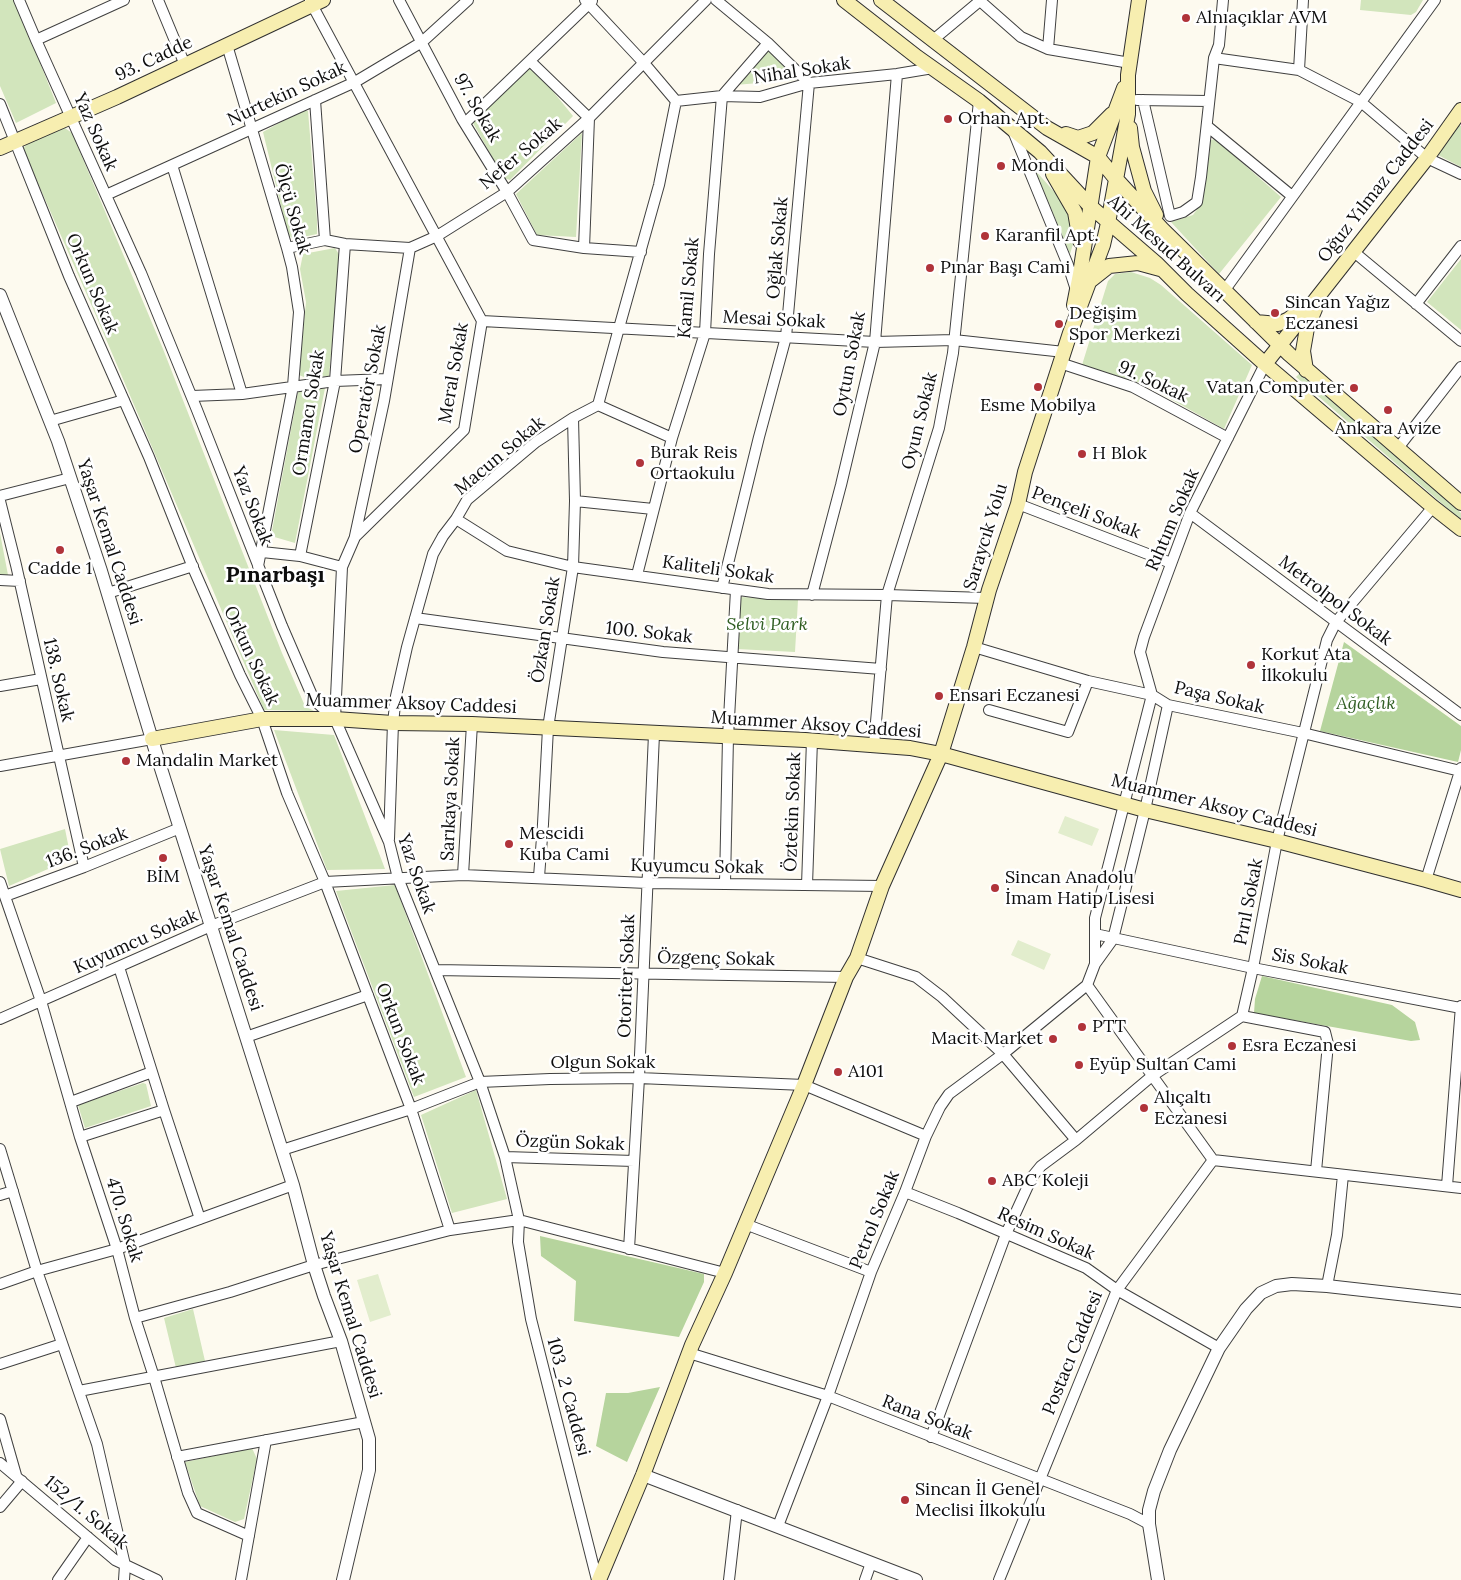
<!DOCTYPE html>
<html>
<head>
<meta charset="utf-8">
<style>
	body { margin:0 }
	canvas { display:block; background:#fdfaef }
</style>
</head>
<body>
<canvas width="1461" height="1580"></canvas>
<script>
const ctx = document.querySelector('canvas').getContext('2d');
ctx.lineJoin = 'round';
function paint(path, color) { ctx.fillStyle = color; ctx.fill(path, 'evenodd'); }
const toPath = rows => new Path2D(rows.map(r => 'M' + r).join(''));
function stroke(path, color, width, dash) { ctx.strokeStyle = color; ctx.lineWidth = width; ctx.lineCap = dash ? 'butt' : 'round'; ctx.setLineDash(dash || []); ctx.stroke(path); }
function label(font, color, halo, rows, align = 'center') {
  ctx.font = font + ' Lora,serif'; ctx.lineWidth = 5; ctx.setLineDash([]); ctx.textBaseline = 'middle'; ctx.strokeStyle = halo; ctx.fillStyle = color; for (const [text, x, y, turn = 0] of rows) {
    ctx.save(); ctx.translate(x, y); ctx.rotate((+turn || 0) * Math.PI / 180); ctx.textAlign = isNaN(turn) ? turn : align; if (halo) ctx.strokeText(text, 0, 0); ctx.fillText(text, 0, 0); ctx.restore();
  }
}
const green = toPath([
	[0,0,15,0,56,103,16,123,0,86],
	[1361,0,1423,0,1416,12,1411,15,1360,10],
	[766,51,769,52,797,74,798,78,795,80,735,85],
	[528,68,534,68,573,116,510,180,504,178,473,123],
	[301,111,308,111,317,220,317,234,294,239,288,235,263,132],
	[1458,124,1461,126,1461,167,1436,154],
	[65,128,72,133,163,349,282,653,305,706,314,711,264,710,94,311,23,149,27,143],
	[582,133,576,237,537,235,516,194],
	[1215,139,1281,197,1219,274,1171,222,1193,215,1203,201,1211,140],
	[1035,170,1064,203,1071,219,1074,241,1070,254],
	[335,248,340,256,329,376,306,378,299,375,306,302,300,269,303,254],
	[1461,259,1461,330,1427,302],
	[1131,272,1150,278,1161,285,1252,365,1224,429,1144,384,1082,365,1108,281,1115,274],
	[1300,373,1461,513,1461,520,1296,377],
	[325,388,295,543,271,536,298,392],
	[0,533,8,575,0,575],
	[740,597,798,600,795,652,737,649],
	[274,730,334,735,385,869,327,870],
	[65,829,71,859,9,886,0,849],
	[395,885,466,1077,414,1097,336,891],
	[143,1083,146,1084,151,1106,85,1128,78,1105],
	[476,1090,507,1199,452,1213,421,1115],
	[193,1309,205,1361,176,1368,164,1318],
	[252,1448,257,1459,244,1519,235,1522,200,1506,185,1462]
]);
const forest = toPath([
	[1344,642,1461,726,1461,750,1458,762,1320,731],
	[1262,976,1392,1005,1415,1022,1420,1040,1411,1041,1254,1013,1255,999],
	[540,1236,704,1274,704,1282,679,1337,574,1321,576,1281,541,1256],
	[660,1387,627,1462,596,1446,606,1393,628,1393]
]);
const pitch = toPath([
	[1065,816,1099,829,1092,846,1058,833],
	[1018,940,1051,954,1044,970,1011,955],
	[378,1274,391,1315,370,1322,357,1280]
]);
const minor = toPath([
	[19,0,36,40,141,273,197,410,282,626,314,700,335,719,389,842,398,878,480,1082,505,1157,519,1220,518,1242,531,1319,597,1580],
	[158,0,185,65],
	[399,0,462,119,507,192,533,240,584,248,641,252],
	[716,0,768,43,809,83,786,337,759,437,722,588],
	[979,0,1021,37,1048,49,1130,63],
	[310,1,482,321,464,430,355,537,342,567,335,719],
	[36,40,124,0],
	[933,40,981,0],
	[227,45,287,248,292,267,299,312,293,386,258,566],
	[1048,49,1052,0],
	[1214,58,1299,70,1361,102,1427,158,1461,174],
	[530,61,589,118,584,248],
	[1299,70,1303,0],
	[315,100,325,240],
	[1137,100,1209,101],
	[1143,100,1170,216,1183,212,1197,202,1201,177,1214,58,1219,45,1223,0],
	[676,101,722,96,760,97,809,83,897,74,933,68],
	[0,104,69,276,149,457,194,570,240,675,262,719,287,793,325,882,411,1109,450,1230],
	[465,123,592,1],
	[1207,126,1292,196],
	[1013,131,1068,265,1076,290],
	[172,165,242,394],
	[106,195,355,82,422,42,468,0],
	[287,248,325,240,345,244,410,248,437,236,507,192,589,118,706,0],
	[1354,252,1461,341],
	[1224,291,1435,0],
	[1416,304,1461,246],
	[482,321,875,342,954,340,1064,352],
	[1060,363,1133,387,1228,438],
	[192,396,242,394,335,381,387,379],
	[598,405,672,438],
	[50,421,124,400],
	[1398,448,1461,367],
	[0,496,70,478],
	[0,501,16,565,84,867],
	[575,501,653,509],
	[1018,504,1171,563],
	[1190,513,1461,715],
	[456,519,507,551,573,567,768,594,887,595,986,598],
	[355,536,384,401,410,248],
	[262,552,300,556,342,567],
	[300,556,335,381,345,244],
	[637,575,672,438,705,333,709,254,722,96,768,43],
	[0,580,20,581],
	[108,593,193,566],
	[812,595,841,485,875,342,897,74],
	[415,618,663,652,881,669],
	[974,647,1088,681,1152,695,1168,705,1303,733,1460,771],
	[0,686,41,679],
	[989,710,1068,732,1088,681],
	[874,745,887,595,939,428,953,353,979,101],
	[0,766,152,739],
	[389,839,393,723,396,696,407,647,433,554,443,536,456,519,467,500,536,442,573,418,598,405,619,328,659,185,676,101,643,62,585,0],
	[463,875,472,724],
	[539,877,543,824,548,728,573,567,575,501,573,418],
	[1426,880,1461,768],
	[0,882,41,1001,80,1137,117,1249,135,1318,154,1377,188,1493,197,1513,249,1536],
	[725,883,728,737,736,590],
	[807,885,812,740],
	[5,896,84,867,180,828],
	[1095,934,1253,968,1461,1008],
	[857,958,916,977,942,997,1003,1054,1076,1140],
	[1095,964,1095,918,1152,695,1140,652,1144,637,1190,513,1265,364],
	[119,967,164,1110,200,1219],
	[436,970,846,977],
	[1087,985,1213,1160,1461,1188],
	[1242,1016,1325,1032,1328,1044,1316,1171],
	[0,1019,211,926,325,882,463,875,647,883,882,886],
	[246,1037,368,995],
	[71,1102,152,1072],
	[80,1137,164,1110],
	[0,1149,37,1271,97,1444,125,1565,124,1580],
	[282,1150,411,1109,480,1082,550,1079,639,1078,804,1085,926,1136],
	[505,1157,634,1161],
	[1447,1186,1461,1006],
	[905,1192,958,1213,1086,1268,1117,1290,1219,1348],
	[0,1195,13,1191],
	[745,1224,871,1272],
	[629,1249,639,1078,654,734],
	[0,1284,37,1271,117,1249,293,1185],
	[1327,1286,1337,1235,1343,1175],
	[135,1318,230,1292,314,1265,450,1230,519,1220,725,1273],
	[689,1353,828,1396,1130,1514,1149,1524],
	[0,1364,62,1344],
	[79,1391,341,1341],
	[0,1419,16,1475],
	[931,1437,1006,1234,1032,1177,1041,1166,1076,1140,1152,1076,1242,1016,1253,968,1277,841,1327,640,1336,622,1433,507],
	[177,1457,364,1422],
	[0,1463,115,1560,157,1580],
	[0,1507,22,1481],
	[778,1526,828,1396,871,1272,905,1192,926,1136,940,1107,949,1094,1003,1054,1087,985,1095,964,1113,939,1145,810,1168,705],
	[58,1580,88,1537],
	[241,1580,266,1440],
	[729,1580,737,1510],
	[865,1580,871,1563],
	[999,1580,1117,1290,1213,1160]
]);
const tertiary = toPath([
	[0,295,58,441,101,571,157,756,293,1185,314,1265,324,1296,341,1341,369,1439,369,1470,343,1580],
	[643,1475,916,1580],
	[1158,1580,1149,1524,1149,1510,1154,1491,1170,1450,1219,1348,1246,1309,1261,1293,1276,1286,1292,1284,1327,1286,1461,1301]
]);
const secondary = toPath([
	[844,0,917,57,979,101,1040,152,1090,206,1156,263,1187,294,1265,364,1433,507,1461,529],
	[881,0,1047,128,1098,157,1116,179,1162,229,1289,354,1461,503],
	[1130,128,1132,147,1144,191,1156,215],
	[1066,134,1078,138,1093,133,1112,114],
	[0,148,117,97,323,0],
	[1053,174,1075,212,1080,241],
	[1090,281,1109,266,1138,263,1160,269],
	[1074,305,1080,274,1098,157,1124,88],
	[1256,322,1278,324,1289,319,1304,307],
	[1265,364,1427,158,1461,110],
	[1306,370,1303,351,1307,328,1315,309],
	[152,739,262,719,335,719,393,723,472,724,805,740,910,748,941,754,1145,810,1277,841,1426,880,1461,890],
	[599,1580,643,1475,692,1345,725,1273,804,1085,846,977,857,958,882,886,941,754,974,647,989,590,1018,504,1025,472,1070,333,1103,245,1108,223,1128,114,1128,75,1139,0]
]);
const markers = [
	[1186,18,5,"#b0333a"],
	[948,119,5,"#b0333a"],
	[1001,166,5,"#b0333a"],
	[985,236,5,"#b0333a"],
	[930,268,5,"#b0333a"],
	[1275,313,5,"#b0333a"],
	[1059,324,5,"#b0333a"],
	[1038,387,5,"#b0333a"],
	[1354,388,5,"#b0333a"],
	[1388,410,5,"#b0333a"],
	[1082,454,5,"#b0333a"],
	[640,463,5,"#b0333a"],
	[60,550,5,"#b0333a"],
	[1251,665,5,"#b0333a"],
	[939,696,5,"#b0333a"],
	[126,761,5,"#b0333a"],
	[509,844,5,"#b0333a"],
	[163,858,5,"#b0333a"],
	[995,888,5,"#b0333a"],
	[1082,1027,5,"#b0333a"],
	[1053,1039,5,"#b0333a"],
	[1232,1046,5,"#b0333a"],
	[1079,1065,5,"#b0333a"],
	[838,1072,5,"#b0333a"],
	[1144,1108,5,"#b0333a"],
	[992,1181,5,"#b0333a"],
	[905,1500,5,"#b0333a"]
];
const poiNames = [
	["Alnıaçıklar AVM",1196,18],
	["Orhan Apt.",958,119],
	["Mondi",1011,166],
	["Karanfil Apt.",995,236],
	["Pınar Başı Cami",940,268],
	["Sincan Yağız",1285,303],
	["Eczanesi",1285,324],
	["Değişim",1069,314],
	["Spor Merkezi",1069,335],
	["Vatan Computer",1344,388,"right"],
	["Esme Mobilya",1038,406,"center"],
	["Ankara Avize",1388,429,"center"],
	["Burak Reis",650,453],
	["Ortaokulu",650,474],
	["H Blok",1092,454],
	["Cadde 1",60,569,"center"],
	["Korkut Ata",1261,655],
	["İlkokulu",1261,676],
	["Ensari Eczanesi",949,696],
	["Mandalin Market",136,761],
	["Mescidi",519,834],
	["Kuba Cami",519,855],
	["BİM",163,877,"center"],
	["Sincan Anadolu",1005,878],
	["İmam Hatip Lisesi",1005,899],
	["PTT",1092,1027],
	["Macit Market",1043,1039,"right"],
	["Esra Eczanesi",1242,1046],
	["Eyüp Sultan Cami",1089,1065],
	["A101",848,1072],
	["Alıçaltı",1154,1098],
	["Eczanesi",1154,1119],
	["ABC Koleji",1002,1181],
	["Sincan İl Genel",915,1490],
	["Meclisi İlkokulu",915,1511]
];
const streetNames = [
	["93. Cadde",154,59,-25],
	["Nihal Sokak",802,71,-9],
	["Nurtekin Sokak",287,94,-25],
	["97. Sokak",477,108,60],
	["Yaz Sokak",95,132,66],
	["Nefer Sokak",521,154,-40],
	["Oğuz Yılmaz Caddesi",1376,191,-52],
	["Ölçü Sokak",292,209,74],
	["Oğlak Sokak",778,248,-85],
	["Ahi Mesud Bulvarı",1166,249,42],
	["Orkun Sokak",92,284,67],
	["Kamil Sokak",689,288,-85],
	["Mesai Sokak",774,320,3],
	["Oytun Sokak",850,364,-79],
	["Meral Sokak",454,373,-80],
	["91. Sokak",1153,382,25],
	["Operatör Sokak",368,389,-79],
	["Ormancı Sokak",309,413,-81],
	["Oyun Sokak",920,421,-76],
	["Macun Sokak",500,456,-40],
	["Yaz Sokak",252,506,69],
	["Pençeli Sokak",1086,513,21],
	["Rıhtım Sokak",1173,520,-67],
	["Saraycık Yolu",986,537,-73],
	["Yaşar Kemal Caddesi",109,542,72],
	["Kaliteli Sokak",718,570,8],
	["Metrolpol Sokak",1335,601,37],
	["Özkan Sokak",546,630,-81],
	["100. Sokak",649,633,6],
	["Orkun Sokak",251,656,65],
	["138. Sokak",58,680,77],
	["Paşa Sokak",1219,698,13],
	["Muammer Aksoy Caddesi",411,704,2],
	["Muammer Aksoy Caddesi",816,725,4],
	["Sarıkaya Sokak",451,799,-87],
	["Muammer Aksoy Caddesi",1214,806,14],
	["Öztekin Sokak",793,812,-88],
	["136. Sokak",87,848,-21],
	["Kuyumcu Sokak",697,867,1],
	["Yaz Sokak",416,874,71],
	["Pırıl Sokak",1249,902,-79],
	["Yaşar Kemal Caddesi",230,928,72],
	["Kuyumcu Sokak",136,942,-24],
	["Özgenç Sokak",716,959,1],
	["Sis Sokak",1310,962,11],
	["Otoriter Sokak",627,976,-88],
	["Orkun Sokak",400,1034,69],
	["Olgun Sokak",603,1063],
	["Özgün Sokak",570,1143,2],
	["470. Sokak",124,1220,73],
	["Petrol Sokak",875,1220,-68],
	["Resim Sokak",1046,1234,24],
	["Yaşar Kemal Caddesi",350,1315,73],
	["Postacı Caddesi",1073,1353,-68],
	["103_2 Caddesi",568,1397,75],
	["Rana Sokak",927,1418,21],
	["152/1. Sokak",86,1513,40]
];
const parkNames = [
	["Selvi Park",767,625],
	["Ağaçlık",1366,704]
];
const districtNames = [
	["Pınarbaşı",275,576]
];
paint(green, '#d2e5bc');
paint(forest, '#b6d49d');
paint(pitch, '#e2edcd');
stroke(minor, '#404040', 12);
stroke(tertiary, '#404040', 14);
stroke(secondary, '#2f2f2f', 16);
stroke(minor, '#fff', 10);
stroke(tertiary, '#fff', 12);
stroke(secondary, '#f7eeb0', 14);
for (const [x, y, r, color] of markers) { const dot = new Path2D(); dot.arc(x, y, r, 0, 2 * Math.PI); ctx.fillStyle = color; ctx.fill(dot); stroke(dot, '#fff', 2); }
label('18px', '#0d0d0d', '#fff', poiNames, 'left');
label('18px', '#0d0d0d', '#fff', streetNames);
label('italic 18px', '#315f24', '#fff', parkNames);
label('bold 22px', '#0d0d0d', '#fff', districtNames);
</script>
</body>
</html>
